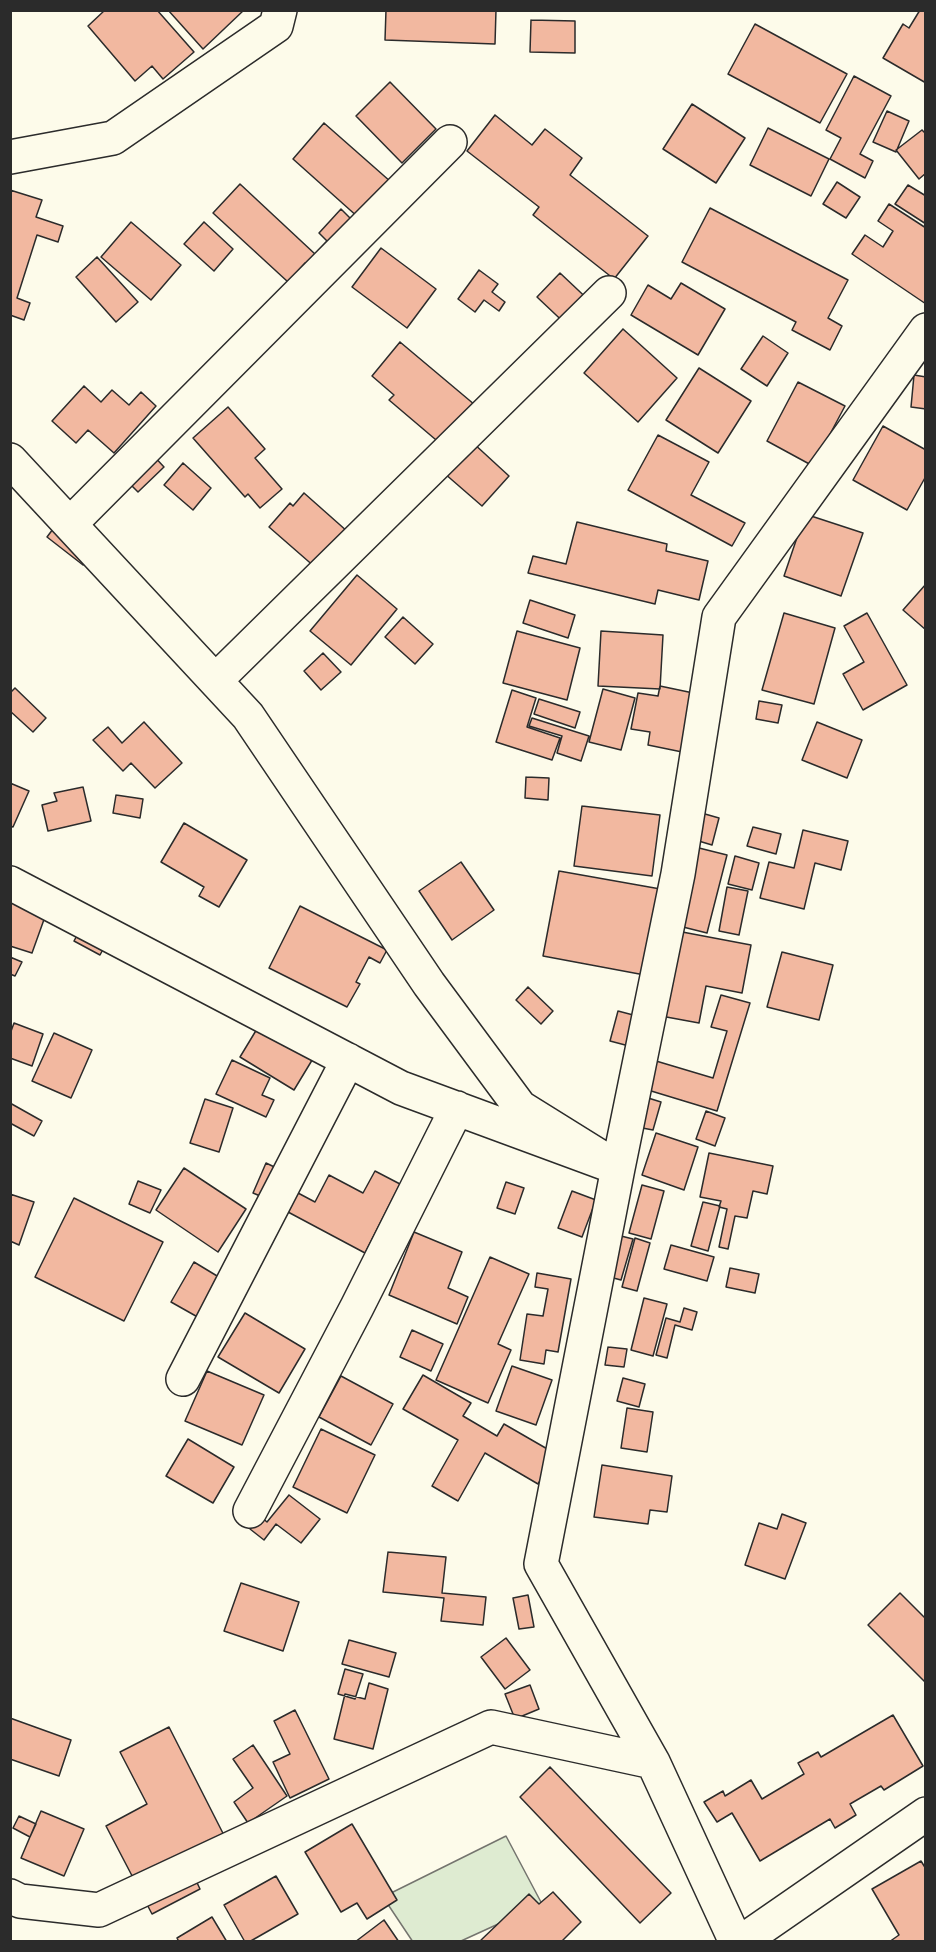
<!DOCTYPE html>
<html>
<head>
<meta charset="utf-8">
<style>
	body { margin:0 }
	#map { position:relative; width:936px; height:1952px; overflow:hidden; background:#fdfbea; font-family:Poppins,sans-serif }
	canvas { display:block }
	.frame { position:absolute; inset:0; border:12px solid #2b2b2b; pointer-events:none }
</style>
</head>
<body>
<div id="map">
<canvas width="936" height="1952"></canvas>
<div class="frame"></div>
</div>
<script>
const ctx = document.querySelector('canvas').getContext('2d');
ctx.lineJoin = 'round';
function paint(path, color) { ctx.fillStyle = color; ctx.fill(path, 'evenodd'); }
const toPath = rows => new Path2D(rows.map(r => 'M' + r).join(''));
function stroke(path, color, width, dash) { ctx.strokeStyle = color; ctx.lineWidth = width; ctx.lineCap = dash ? 'butt' : 'round'; ctx.setLineDash(dash || []); ctx.stroke(path); }
const green = toPath([
	[506,1836,542,1904,461,1941,413,1942,383,1897,506,1836]
]);
const building = toPath([
	[105,10,157,10,194,52,163,79,152,66,135,81,88,26,105,10],
	[168,10,244,10,203,49,168,10],
	[386,10,496,10,495,44,385,40,386,10],
	[920,10,926,10,926,83,883,58,903,24,909,28,920,10],
	[531,20,575,21,575,53,530,52,531,20],
	[755,24,847,74,820,123,728,74,755,24],
	[854,76,891,96,860,154,873,161,865,178,830,159,841,138,826,130,854,76],
	[390,82,436,129,402,163,356,116,390,82],
	[692,104,745,138,716,183,663,149,692,104],
	[887,111,909,121,896,152,873,142,887,111],
	[495,115,532,145,545,129,582,158,570,175,648,236,614,279,533,215,539,207,467,151,495,115],
	[324,123,391,182,359,218,293,159,324,123],
	[768,128,829,159,811,196,750,165,768,128],
	[922,130,926,134,926,173,919,179,896,150,922,130],
	[837,182,860,197,846,218,823,204,837,182],
	[240,184,315,254,327,241,319,233,341,209,363,231,320,277,305,263,288,282,213,213,240,184],
	[908,185,926,196,926,224,895,204,908,185],
	[10,190,42,200,36,217,63,226,58,242,37,235,17,298,30,303,24,320,10,315,10,190],
	[889,204,926,228,926,304,852,254,865,235,883,247,893,231,878,221,889,204],
	[710,208,848,280,828,318,842,326,830,350,792,330,796,322,682,262,710,208],
	[131,222,181,265,151,300,101,257,131,222],
	[204,222,233,249,214,271,184,244,204,222],
	[381,248,436,289,407,328,352,287,381,248],
	[97,257,138,302,116,322,76,277,97,257],
	[479,270,498,284,492,292,505,302,499,311,484,300,475,312,458,299,479,270],
	[560,273,596,307,573,331,537,297,560,273],
	[681,283,725,309,698,355,631,315,648,285,671,299,681,283],
	[623,329,677,378,638,422,584,373,623,329],
	[763,336,788,353,767,386,741,369,763,336],
	[400,342,475,405,442,445,389,400,394,395,372,376,400,342],
	[699,368,751,401,718,453,666,420,699,368],
	[914,375,926,377,926,409,911,407,914,375],
	[798,382,845,406,813,466,767,441,798,382],
	[84,386,101,402,112,390,129,405,141,392,156,406,114,453,88,430,76,443,52,421,84,386],
	[228,407,265,449,255,458,282,489,260,508,248,494,245,497,193,438,228,407],
	[883,426,926,450,926,476,907,510,853,480,883,426],
	[658,435,709,462,691,495,745,523,732,546,628,490,658,435],
	[472,442,509,476,482,506,444,473,472,442],
	[151,453,164,467,138,492,124,478,151,453],
	[183,463,211,488,193,510,164,485,183,463],
	[304,493,348,532,316,568,269,527,290,503,293,506,304,493],
	[65,513,101,540,83,565,47,537,65,513],
	[805,514,863,533,841,596,784,576,805,514],
	[577,522,667,544,666,551,708,561,699,600,658,590,655,604,528,573,533,556,566,564,577,522],
	[357,575,397,609,351,665,310,631,357,575],
	[926,584,926,630,903,610,926,584],
	[530,600,575,615,568,638,523,623,530,600],
	[784,613,835,628,814,704,762,690,784,613],
	[867,613,907,685,863,710,843,674,864,662,844,626,867,613],
	[403,617,433,644,415,664,385,637,403,617],
	[517,631,580,648,567,700,503,683,517,631],
	[601,631,663,635,660,689,598,686,601,631],
	[323,653,341,672,321,690,304,671,323,653],
	[660,686,698,694,687,753,648,745,650,732,631,729,638,693,658,696,660,686],
	[15,688,46,718,33,732,10,711,10,693,15,688],
	[603,689,635,698,621,750,589,742,603,689],
	[512,690,536,698,527,727,560,738,552,760,496,742,512,690],
	[539,699,580,712,575,728,534,714,539,699],
	[759,701,782,705,778,723,756,719,759,701],
	[532,718,589,736,581,761,557,753,562,736,529,726,532,718],
	[144,722,182,763,155,788,131,763,123,771,93,740,108,727,122,743,144,722],
	[817,722,862,740,847,778,802,760,817,722],
	[526,777,549,778,548,800,525,798,526,777],
	[10,783,29,791,13,827,10,826,10,783],
	[83,787,91,821,48,831,42,805,57,801,54,793,83,787],
	[116,795,143,799,140,818,113,813,116,795],
	[582,806,660,815,652,876,574,866,582,806],
	[698,812,719,818,712,845,692,839,698,812],
	[184,823,247,860,219,907,199,896,204,887,161,862,184,823],
	[753,827,781,834,776,854,747,846,753,827],
	[803,830,848,841,841,870,815,863,804,909,760,898,769,862,794,868,803,830],
	[699,848,727,855,707,933,679,926,699,848],
	[735,856,759,863,752,890,728,884,735,856],
	[461,862,494,910,452,940,419,891,461,862],
	[559,871,666,890,650,976,543,956,559,871],
	[10,886,51,900,32,953,10,946,10,886],
	[727,887,748,891,739,935,719,931,727,887],
	[300,906,387,950,380,963,369,957,356,982,360,984,347,1007,269,968,300,906],
	[83,924,109,938,100,955,74,941,83,924],
	[677,931,751,945,742,993,706,986,699,1023,661,1016,677,931],
	[782,952,833,965,819,1020,767,1007,782,952],
	[10,957,22,962,15,976,10,974,10,957],
	[528,987,553,1011,541,1024,516,1000,528,987],
	[721,995,750,1003,717,1111,638,1087,646,1058,713,1078,727,1031,711,1027,721,995],
	[618,1011,637,1016,629,1046,610,1041,618,1011],
	[266,1014,320,1047,294,1090,240,1057,266,1014],
	[14,1023,43,1034,32,1066,10,1058,10,1034,14,1023],
	[54,1033,92,1050,71,1098,32,1081,54,1033],
	[232,1060,270,1078,262,1095,274,1100,266,1117,216,1094,232,1060],
	[645,1097,661,1102,653,1130,637,1127,645,1097],
	[205,1099,233,1108,219,1152,190,1143,205,1099],
	[10,1103,42,1121,34,1136,10,1123,10,1103],
	[706,1111,725,1118,715,1146,696,1139,706,1111],
	[656,1133,698,1147,684,1190,642,1175,656,1133],
	[709,1153,773,1166,767,1194,753,1191,747,1218,735,1216,728,1249,719,1247,727,1209,719,1207,721,1201,700,1197,709,1153],
	[266,1163,285,1172,272,1201,253,1193,266,1163],
	[184,1168,246,1209,218,1252,156,1210,184,1168],
	[375,1171,400,1184,365,1253,288,1212,298,1193,315,1202,329,1175,363,1193,375,1171],
	[138,1181,161,1190,150,1213,129,1204,138,1181],
	[506,1182,524,1188,515,1214,497,1208,506,1182],
	[642,1185,664,1191,651,1239,629,1233,642,1185],
	[572,1191,596,1200,582,1237,558,1228,572,1191],
	[10,1194,34,1202,19,1245,10,1241,10,1194],
	[74,1198,163,1242,124,1321,35,1277,74,1198],
	[703,1202,720,1206,708,1251,691,1246,703,1202],
	[414,1232,462,1252,448,1288,468,1297,457,1324,389,1295,414,1232],
	[617,1235,633,1239,621,1280,606,1276,617,1235],
	[635,1238,650,1243,637,1291,622,1287,635,1238],
	[671,1245,714,1257,707,1281,664,1269,671,1245],
	[490,1257,529,1274,498,1344,511,1350,488,1403,436,1380,490,1257],
	[194,1262,232,1285,210,1324,171,1302,194,1262],
	[730,1268,759,1274,755,1293,726,1287,730,1268],
	[537,1273,571,1279,558,1352,546,1350,544,1364,520,1360,527,1314,543,1316,548,1289,535,1287,537,1273],
	[644,1298,667,1304,653,1356,631,1350,644,1298],
	[684,1308,697,1312,692,1330,675,1325,667,1358,656,1355,666,1318,680,1322,684,1308],
	[245,1313,305,1349,279,1393,218,1357,245,1313],
	[412,1330,443,1344,431,1371,400,1357,412,1330],
	[608,1347,627,1349,624,1367,605,1365,608,1347],
	[512,1366,552,1380,536,1425,496,1411,512,1366],
	[207,1371,264,1395,242,1445,185,1421,207,1371],
	[423,1375,471,1403,463,1416,497,1436,504,1424,556,1454,538,1484,485,1453,458,1501,432,1486,458,1440,403,1409,423,1375],
	[341,1376,393,1404,371,1445,319,1417,341,1376],
	[623,1378,645,1384,639,1407,617,1401,623,1378],
	[627,1408,653,1412,647,1452,621,1448,627,1408],
	[321,1429,375,1455,347,1513,293,1487,321,1429],
	[188,1439,234,1467,213,1503,166,1476,188,1439],
	[602,1465,672,1476,667,1512,650,1510,648,1524,594,1517,602,1465],
	[289,1495,320,1519,301,1543,276,1524,264,1540,250,1529,260,1516,267,1522,289,1495],
	[782,1514,806,1523,785,1579,745,1565,759,1523,777,1529,782,1514],
	[388,1552,446,1557,442,1593,486,1597,483,1625,441,1621,444,1598,383,1592,388,1552],
	[241,1583,299,1602,283,1651,224,1631,241,1583],
	[900,1593,926,1619,926,1683,868,1625,900,1593],
	[528,1595,534,1627,519,1629,513,1598,528,1595],
	[506,1638,530,1670,505,1689,481,1657,506,1638],
	[349,1640,396,1653,389,1677,342,1664,349,1640],
	[345,1669,363,1674,355,1699,338,1694,345,1669],
	[369,1683,388,1689,373,1749,334,1739,345,1694,365,1699,369,1683],
	[530,1685,539,1709,515,1719,505,1694,530,1685],
	[295,1710,329,1779,290,1798,273,1762,290,1754,274,1721,295,1710],
	[893,1715,923,1766,884,1790,881,1786,850,1804,856,1815,835,1828,830,1819,760,1861,732,1813,717,1822,704,1802,723,1791,725,1796,751,1780,762,1799,804,1774,798,1763,818,1752,821,1757,893,1715],
	[10,1718,71,1740,59,1776,10,1759,10,1718],
	[169,1727,233,1853,193,1874,200,1889,152,1914,106,1826,147,1804,120,1752,169,1727],
	[253,1745,287,1796,248,1823,234,1802,253,1788,233,1759,253,1745],
	[550,1767,671,1893,640,1923,520,1797,550,1767],
	[41,1811,84,1829,64,1876,21,1858,41,1811],
	[19,1816,36,1824,30,1837,13,1828,19,1816],
	[352,1824,397,1900,367,1919,357,1903,341,1912,305,1852,352,1824],
	[921,1861,926,1869,926,1942,889,1942,899,1935,872,1889,921,1861],
	[276,1876,298,1914,249,1942,245,1942,224,1905,276,1876],
	[553,1892,581,1922,561,1942,479,1942,529,1894,539,1904,553,1892],
	[212,1917,227,1942,179,1942,177,1938,212,1917],
	[384,1920,399,1942,355,1942,384,1920]
]);
const minor = toPath([
	[10,157,113,138,276,26,280,10],
	[10,460,248,716,429,984,520,1107,618,1168,401,1088,10,883],
	[70,524,450,142],
	[216,680,609,293],
	[183,1379,348,1060],
	[250,1511,357,1307,457,1108],
	[10,1896,20,1901,99,1910,491,1727,653,1762],
	[736,1942,653,1762,541,1564,618,1168,678,874,719,617,926,330]
]);
const major = toPath([
	[741,1942,926,1814]
]);
paint(green, '#deebd1');
stroke(green, '#74746e', 1.5);
paint(building, '#f2b8a0');
stroke(building, '#2b2b2b', 1.5);
stroke(minor, '#2b2b2b', 36);
stroke(major, '#2b2b2b', 36);
stroke(minor, '#fdfbea', 33);
stroke(major, '#fdfbea', 33);
</script>
</body>
</html>
